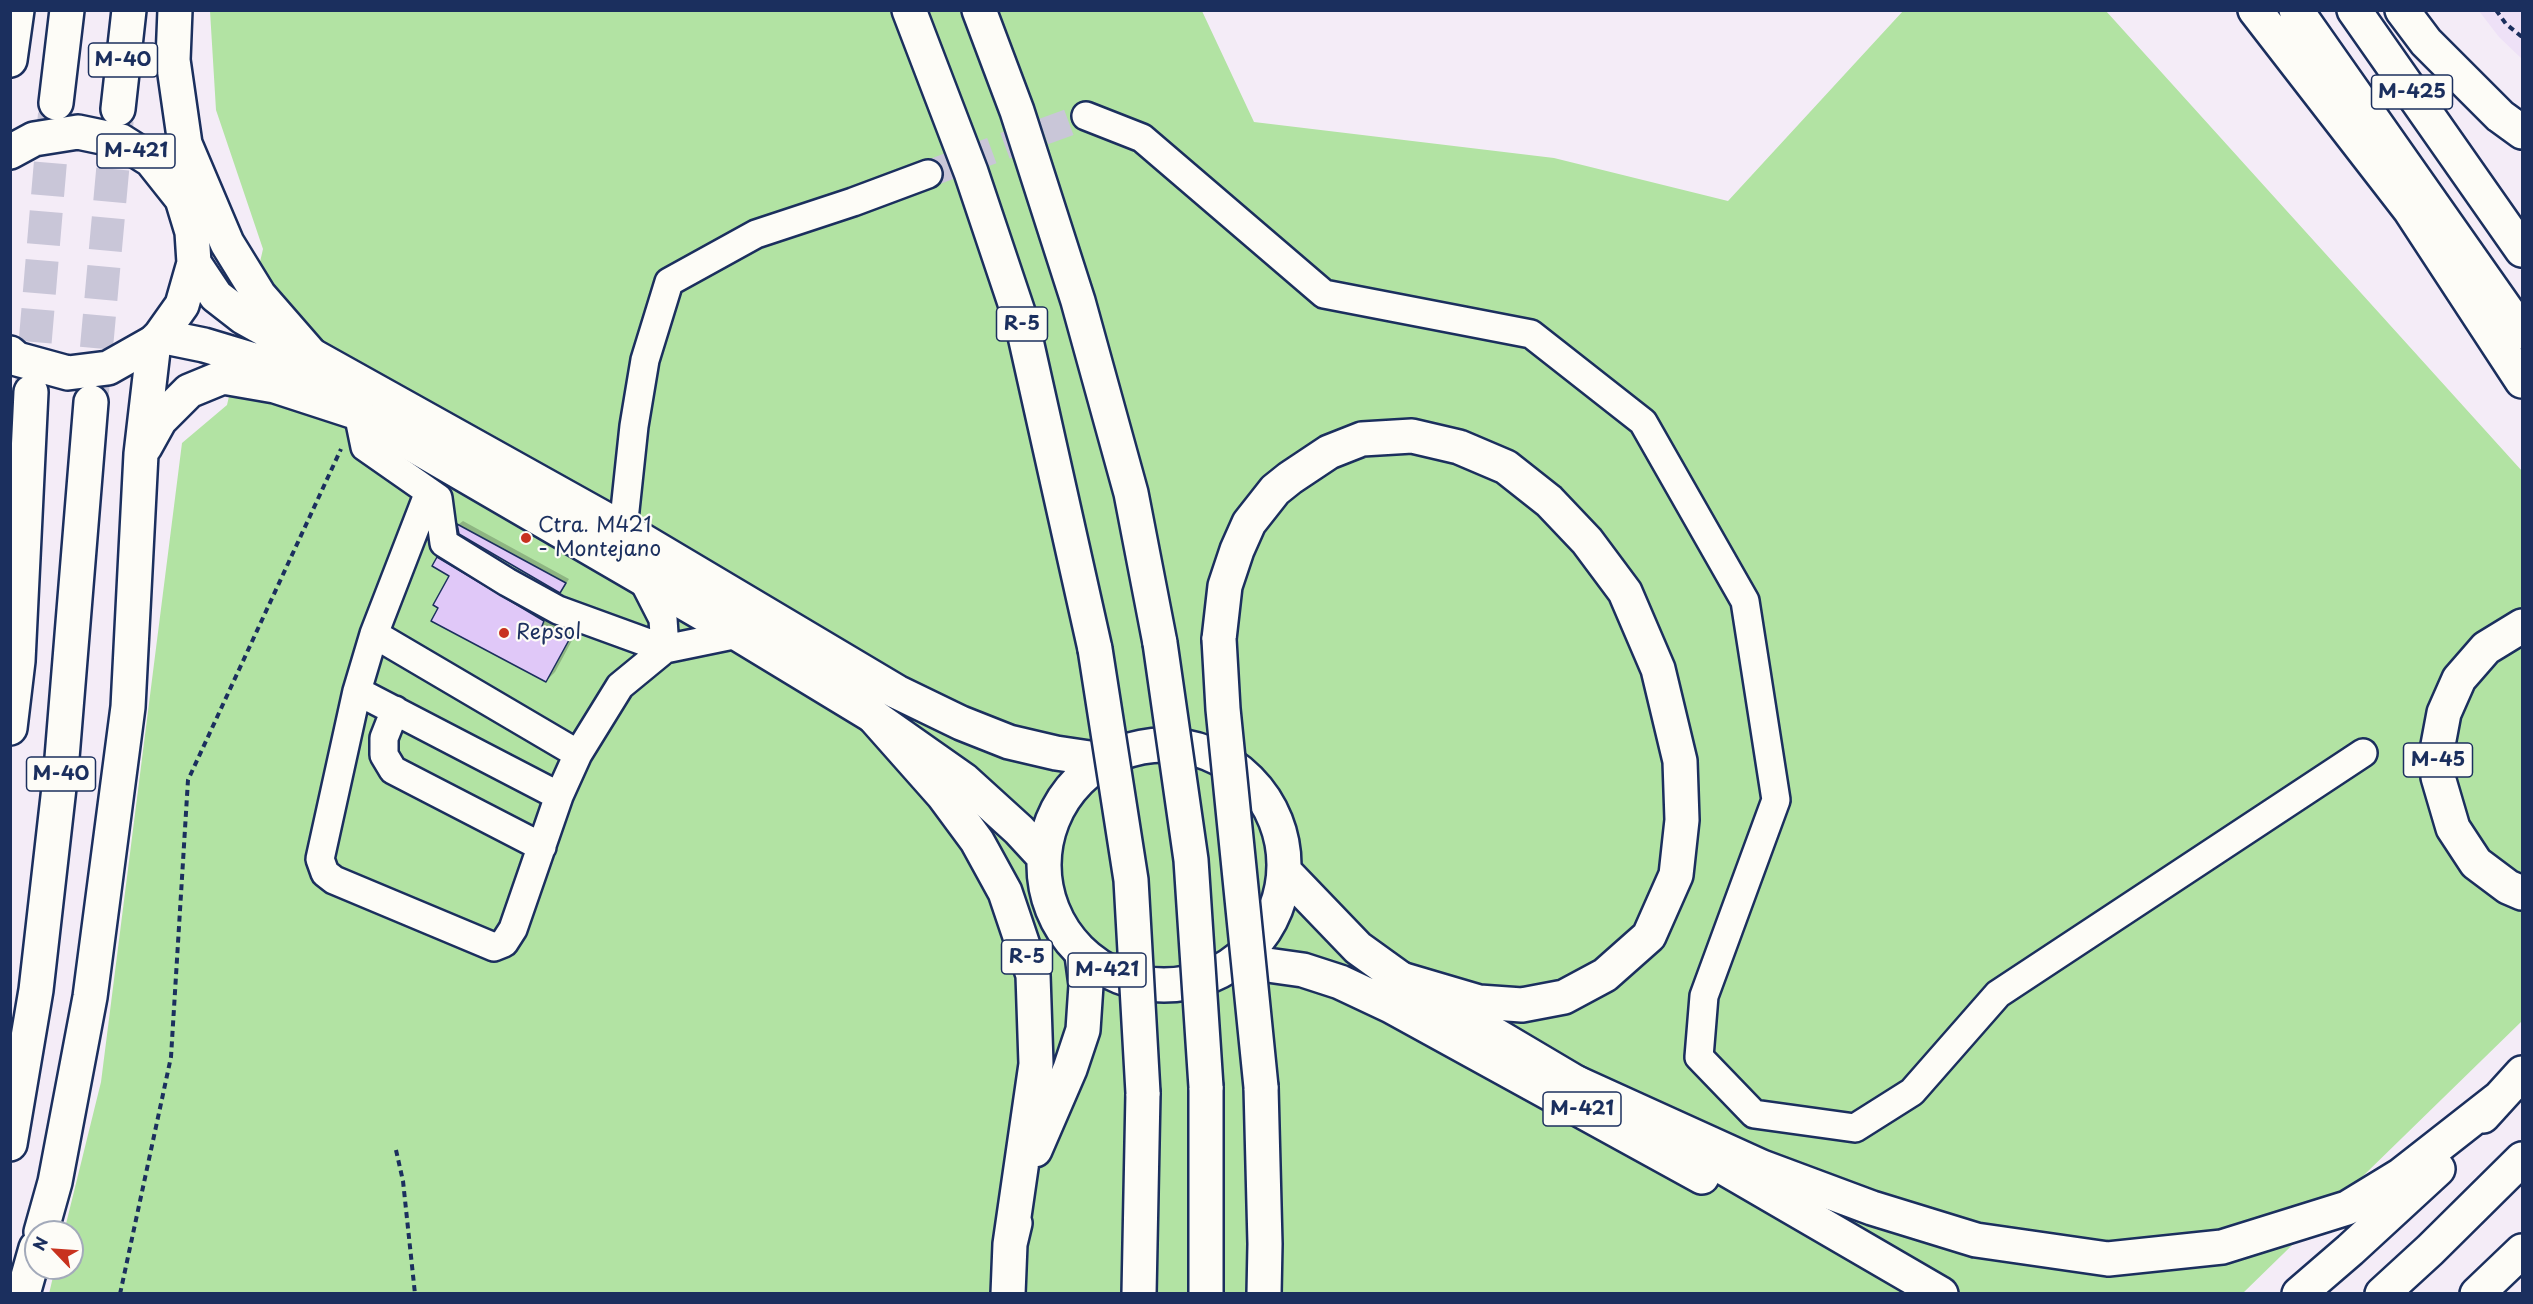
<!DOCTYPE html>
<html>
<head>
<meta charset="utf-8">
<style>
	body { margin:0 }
	#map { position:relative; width:2533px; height:1304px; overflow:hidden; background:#f4ecf7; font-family:"Playpen Sans",sans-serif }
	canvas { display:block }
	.frame { position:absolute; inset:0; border:12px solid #1b2f5e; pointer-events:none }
	.north { position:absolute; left:24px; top:1220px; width:60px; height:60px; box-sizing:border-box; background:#fdfcf7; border:2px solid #a3aaba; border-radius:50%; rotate:295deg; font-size:16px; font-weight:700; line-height:24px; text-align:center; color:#1b2f5e }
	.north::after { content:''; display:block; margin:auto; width:21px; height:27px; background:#c8321e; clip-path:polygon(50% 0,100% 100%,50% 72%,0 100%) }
</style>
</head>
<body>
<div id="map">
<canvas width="2533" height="1304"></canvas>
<div class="frame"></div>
<div class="north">N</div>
</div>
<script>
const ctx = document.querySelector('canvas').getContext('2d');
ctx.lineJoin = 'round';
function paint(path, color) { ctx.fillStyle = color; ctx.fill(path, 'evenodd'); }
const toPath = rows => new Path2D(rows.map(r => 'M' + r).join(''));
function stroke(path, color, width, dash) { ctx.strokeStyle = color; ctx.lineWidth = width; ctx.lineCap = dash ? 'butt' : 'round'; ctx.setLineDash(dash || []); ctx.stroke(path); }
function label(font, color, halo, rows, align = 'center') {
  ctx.font = font + ' "Playpen Sans",sans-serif'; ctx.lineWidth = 4.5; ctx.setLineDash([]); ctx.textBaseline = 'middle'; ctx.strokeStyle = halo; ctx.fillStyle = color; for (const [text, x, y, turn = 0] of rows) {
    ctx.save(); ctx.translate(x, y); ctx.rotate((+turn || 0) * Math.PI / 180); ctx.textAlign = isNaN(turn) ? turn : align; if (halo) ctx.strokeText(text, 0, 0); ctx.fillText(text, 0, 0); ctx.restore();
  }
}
const built = toPath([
	[2479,11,2522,11,2522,59,2499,37]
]);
const green = toPath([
	[210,11,1202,11,1254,122,1554,158,1728,201,1903,11,2106,11,2522,471,2522,1021,2243,1293,49,1294,55,1268,72,1268,72,1232,64,1232,101,1082,182,443,227,405,263,249,216,110]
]);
const shadow = toPath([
	[463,521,569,579,564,587,560,591,460,533,459,524],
	[447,549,577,631,555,672,546,681,440,607,451,575,438,558]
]);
const building = toPath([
	[457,524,566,583,560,593,459,534,457,524],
	[437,557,544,621,542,626,569,640,546,682,431,621,438,608,433,605,449,576,432,566,437,557]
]);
const minorTunnel = toPath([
	[928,174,1086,116]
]);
const highwayTunnel = toPath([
	[31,391,55,108],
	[92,397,118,111]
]);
const path = toPath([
	[2496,10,2506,24,2522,37],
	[396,1150,403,1181,415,1294],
	[120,1294,171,1057,188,780,341,449]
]);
const minor = toPath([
	[1086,116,1142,138,1324,294,1531,334,1643,422,1745,601,1776,800,1704,996,1699,1057,1754,1114,1855,1128,1912,1092,1998,994,2363,753],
	[358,413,365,447,438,498,444,543,507,582,558,610,665,649],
	[429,492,374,634,357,691,320,859,325,873,334,880,494,947,504,943,513,929,559,796,578,754,620,686,665,649,738,634],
	[623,529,634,426,645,360,669,282,756,234,853,202,928,174],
	[642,578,663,619,665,649],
	[374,634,578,754],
	[357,691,559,796],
	[395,710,384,738,384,755,393,770,542,847]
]);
const major = toPath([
	[2255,10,2410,210,2522,381],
	[2296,10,2522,332],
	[2354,10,2522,250],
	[10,152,34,139,78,132,121,141,151,160,182,199,192,232,194,263,182,305,160,336,154,342,108,368,68,373,17,359,10,353],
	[194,263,216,296,243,317,623,529,897,692,961,723,1009,742,1056,753,1103,760],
	[160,336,204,345,254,360,358,413,738,634,873,716,964,780,1019,830,1043,856],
	'1044 865a120 120 0 1 1 240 0a120 120 0 1 1-240 0Z',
	[1284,871,1358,948,1401,979,1602,1098],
	[1239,961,1303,970,1340,982,1391,1006,1702,1177],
	[1683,1144,1941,1294]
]);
const highway = toPath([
	[175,10,173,60,185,144,182,199],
	[909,10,971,172,1023,327,1095,649],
	[979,10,1017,111,1078,301,1131,493,1160,643],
	[2402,10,2426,42,2500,116,2522,132],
	[10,60,17,10],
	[56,103,67,10],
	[118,109,129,10],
	[185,144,227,243,259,295,313,357],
	[145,447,160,420,189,391,223,377,275,386,358,413],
	[2522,626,2486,648,2459,679,2444,713,2438,745,2438,777,2453,828,2476,863,2508,887,2522,893],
	[1219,639,1225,586,1237,550,1249,523,1275,490,1290,478,1329,452,1362,439,1412,436,1459,447,1506,467,1549,501,1587,541,1625,592,1658,669,1680,761,1682,820,1676,875,1649,936,1605,975,1564,997,1522,1005,1479,1002,1401,979],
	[873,716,943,795,977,841,1005,892,1033,975,1036,1064,1010,1244],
	[10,728,18,661,31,392],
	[1577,1083,1762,1167,1872,1208,1976,1240,2108,1259,2222,1247,2347,1208,2401,1175,2498,1099],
	[1206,1087,1206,1294],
	[1261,1087,1265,1244,1264,1294],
	[2483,1116,2522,1073],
	[10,1144,36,990,61,770,91,402],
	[1035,1150,1070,1069,1083,1030,1086,985,1082,955],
	[41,1232,55,1182,90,997,128,707,141,454,154,342],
	[23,1294,36,1248],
	[1008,1294,1010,1244,1015,1223],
	[1139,1294,1143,1093],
	[2299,1294,2350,1250,2438,1169],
	[2382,1294,2430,1250,2522,1159],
	[2477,1294,2522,1251]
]);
const highwayBridge = toPath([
	[1219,639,1223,709,1261,1087],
	[1160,643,1191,860,1206,1087],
	[1095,649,1131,880,1143,1093]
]);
const markers = [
	[526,538,6,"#c8321e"],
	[504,633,6,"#c8321e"]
];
const shields = [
	[123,60,69],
	[2412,92,81],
	[136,151,78],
	[1022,324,51],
	[2438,760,69],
	[61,774,69],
	[1027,957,51],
	[1107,970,78],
	[1582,1109,78]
];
const shieldNames = [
	["M-40",123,60],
	["M-425",2412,92],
	["M-421",136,151],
	["R-5",1022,324],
	["M-45",2438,760],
	["M-40",61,774],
	["R-5",1027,957],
	["M-421",1107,970],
	["M-421",1582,1109]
];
const poiNames = [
	["Ctra. M421",538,526],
	["- Montejano",538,550],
	["Repsol",516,633]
];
paint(built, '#eee1f7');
paint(green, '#b2e3a3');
paint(shadow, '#0003');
paint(building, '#e0c8f8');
stroke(building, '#1b2f5e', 1.5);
stroke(minorTunnel, '#c9c6d8', 27, [27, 14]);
stroke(highwayTunnel, '#c9c6d8', 33, [33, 16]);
stroke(minor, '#1b2f5e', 32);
stroke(major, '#1b2f5e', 38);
stroke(highway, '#1b2f5e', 38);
stroke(path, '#1b2f5e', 4, [6, 4.5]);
stroke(minor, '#fdfcf7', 27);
stroke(major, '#fdfcf7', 33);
stroke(highway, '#fdfcf7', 33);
stroke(highwayBridge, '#1b2f5e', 38, []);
stroke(highwayBridge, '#fdfcf7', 33);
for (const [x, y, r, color] of markers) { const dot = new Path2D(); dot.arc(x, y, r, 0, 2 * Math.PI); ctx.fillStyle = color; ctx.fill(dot); stroke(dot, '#fdfcf7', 2); }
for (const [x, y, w] of shields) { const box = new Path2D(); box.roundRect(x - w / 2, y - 17, w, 34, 4.5); ctx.fillStyle = '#fdfcf7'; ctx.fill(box); stroke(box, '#1b2f5e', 1.5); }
label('bold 20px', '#1b2f5e', null, shieldNames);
label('21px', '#1b2f5e', '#fdfcf7', poiNames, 'left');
</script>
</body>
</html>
